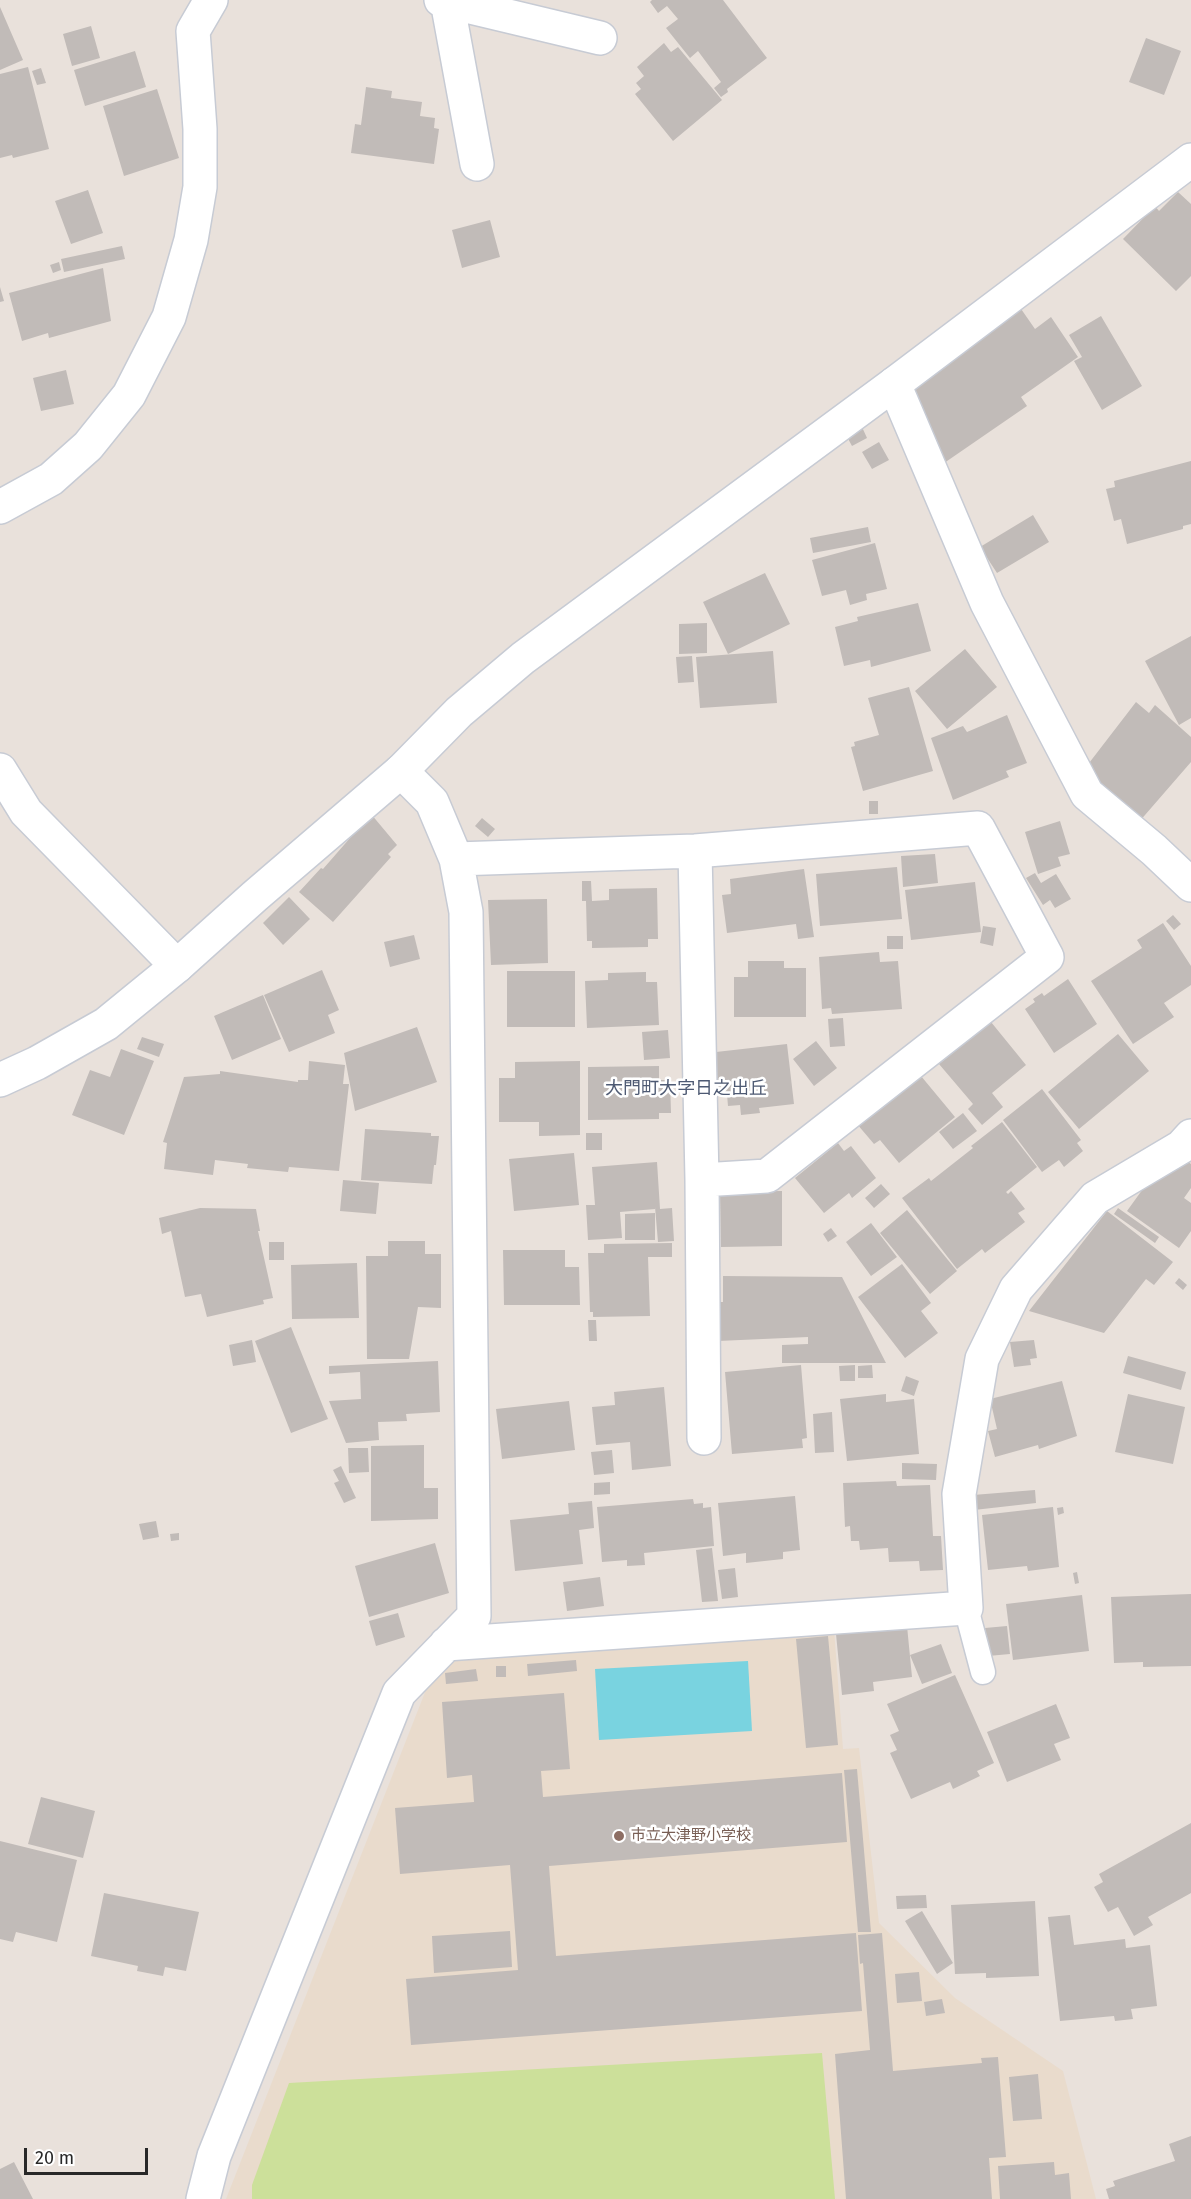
<!DOCTYPE html>
<html>
<head>
<meta charset="utf-8">
<style>
	body { margin:0 }
	#map { position:relative; width:1191px; height:2199px; overflow:hidden; background:#e9e1db; font-family:"Fira Sans",sans-serif }
	canvas { display:block }
	.scale { position:absolute; left:24px; top:2148px; width:124px; height:27px; box-sizing:border-box; border:3px solid #282828; border-top:0; padding-left:8px; font-size:18px; line-height:21px; white-space:nowrap; color:#282828; -webkit-text-stroke:4px #fff; paint-order:stroke }
</style>
</head>
<body>
<div id="map">
<canvas width="1191" height="2199"></canvas>
<div class="scale">20 m</div>
</div>
<script>
const ctx = document.querySelector('canvas').getContext('2d');
ctx.lineJoin = 'round';
function paint(path, color) { ctx.fillStyle = color; ctx.fill(path, 'evenodd'); }
const toPath = rows => new Path2D(rows.map(r => 'M' + r).join(''));
function stroke(path, color, width, dash) { ctx.strokeStyle = color; ctx.lineWidth = width; ctx.lineCap = dash ? 'butt' : 'round'; ctx.setLineDash(dash || []); ctx.stroke(path); }
function label(font, color, halo, rows, align = 'center') {
  ctx.font = font + ' "Fira Sans","Noto Sans JP",sans-serif'; ctx.lineWidth = 5; ctx.setLineDash([]); ctx.textBaseline = 'middle'; ctx.strokeStyle = halo; ctx.fillStyle = color; for (const [text, x, y, turn = 0] of rows) {
    ctx.save(); ctx.translate(x, y); ctx.rotate((+turn || 0) * Math.PI / 180); ctx.textAlign = isNaN(turn) ? turn : align; if (halo) ctx.strokeText(text, 0, 0); ctx.fillText(text, 0, 0); ctx.restore();
  }
}
const education = toPath([
	[834,1629,843,1749,859,1748,879,1923,955,1998,1063,2071,1096,2199,226,2199,431,1677,449,1660]
]);
const pitch = toPath([
	[822,2053,835,2199,252,2199,252,2185,289,2083]
]);
const water = toPath([
	[748,1661,752,1731,599,1740,595,1669]
]);
const building = toPath([
	[652,0,723,0,767,58,727,89,728,92,721,97,714,88,721,82,698,51,690,58,666,28,678,19,667,6,658,13,650,2],
	[0,7,23,60,0,70],
	[91,26,100,58,72,66,63,34],
	[1146,38,1181,51,1164,95,1129,82],
	[664,43,671,52,678,47,722,100,673,141,635,94,641,89,636,83,644,76,637,67],
	[135,51,146,87,85,106,74,70],
	[28,67,49,149,13,158,12,155,0,158,0,74],
	[41,68,46,83,37,85,32,71],
	[366,87,392,91,391,98,422,102,420,116,435,118,434,128,439,129,434,164,351,153,355,124,361,125],
	[157,89,179,158,124,176,103,106],
	[88,190,103,233,71,244,55,201],
	[1178,192,1191,204,1191,276,1176,291,1123,239,1155,206,1159,211],
	[490,220,500,257,462,268,452,230],
	[122,246,125,259,64,272,61,259],
	[59,262,61,270,53,273,50,265],
	[103,268,111,321,49,338,48,333,22,341,9,293],
	[0,287,4,301,0,302],
	[1019,306,1035,329,1051,317,1078,357,1021,397,1027,406,934,470,910,390,964,353,960,347],
	[1101,316,1142,386,1102,410,1074,361,1082,357,1069,335],
	[66,370,74,404,41,411,33,378],
	[862,427,867,438,852,446,846,435],
	[879,442,889,460,872,469,862,452],
	[1191,461,1191,524,1183,526,1183,529,1127,544,1121,519,1114,521,1106,489,1115,487,1114,481],
	[1033,515,1049,542,997,573,980,547],
	[868,527,871,542,813,553,810,538],
	[875,543,887,589,866,594,867,600,850,605,846,590,822,596,812,560],
	[765,573,790,624,728,654,703,602],
	[918,603,931,651,871,667,870,660,844,666,835,627,858,621,857,617],
	[707,623,707,653,679,654,679,624],
	[1191,636,1191,718,1179,725,1145,661],
	[965,649,997,687,947,729,915,691],
	[773,651,777,703,700,708,696,657],
	[692,656,694,682,678,683,676,657],
	[909,687,933,771,863,791,851,747,855,746,854,742,879,735,868,698],
	[1136,702,1149,713,1155,705,1191,737,1191,762,1132,830,1076,780],
	[1007,715,1027,763,1006,771,1009,777,953,800,931,738,963,726,967,732],
	[869,801,878,801,878,814,869,814],
	[371,814,397,845,388,854,391,857,333,922,299,892,321,868,323,869],
	[482,818,495,829,488,837,475,826],
	[1060,821,1070,854,1058,857,1061,866,1038,874,1025,832],
	[935,854,938,883,903,887,901,856],
	[897,867,902,919,820,926,816,874],
	[804,869,814,937,798,939,796,924,727,933,722,895,731,894,730,879],
	[1035,873,1041,883,1056,874,1071,899,1055,908,1050,900,1043,905,1026,878],
	[582,881,591,881,592,901,609,900,609,889,657,888,658,939,648,939,648,947,592,948,592,941,587,941,586,901,582,901],
	[975,882,981,932,911,940,905,890],
	[289,897,310,919,283,945,263,923],
	[547,899,548,963,491,965,488,900],
	[1173,915,1181,924,1174,930,1166,921],
	[1163,923,1191,966,1191,985,1164,1003,1174,1017,1133,1044,1091,981,1142,948,1137,940],
	[983,926,996,928,993,946,980,943],
	[414,935,420,959,390,967,384,942],
	[887,936,903,936,903,949,887,949],
	[879,952,880,962,898,961,902,1009,832,1014,831,1008,822,1009,819,957],
	[748,961,784,961,784,968,806,968,806,1017,734,1017,734,977,748,977],
	[322,970,339,1010,328,1015,335,1033,289,1052,264,995],
	[507,971,575,971,575,1027,507,1027],
	[646,972,646,982,657,982,659,1025,587,1028,585,981,608,980,608,973],
	[1068,979,1097,1024,1054,1053,1025,1009,1035,1002,1033,999,1042,993,1044,996],
	[263,995,281,1039,232,1060,214,1016],
	[843,1018,845,1046,830,1047,828,1019],
	[991,1022,1026,1065,992,1093,1003,1107,982,1125,968,1109,973,1104,939,1064],
	[417,1027,437,1082,355,1111,344,1053],
	[668,1030,670,1058,644,1060,642,1032],
	[1118,1034,1149,1071,1079,1129,1048,1092],
	[142,1037,164,1044,159,1057,137,1049],
	[816,1041,837,1068,814,1086,793,1059],
	[787,1044,794,1104,759,1108,760,1113,741,1115,740,1105,728,1106,727,1094,718,1095,716,1052],
	[121,1049,154,1061,124,1135,72,1115,90,1070,110,1077],
	[309,1061,345,1065,343,1084,349,1084,339,1171,289,1167,288,1172,247,1168,248,1164,215,1160,213,1175,164,1169,167,1143,163,1142,184,1077,220,1074,220,1071,298,1082,298,1080,308,1080],
	[580,1061,580,1135,539,1136,539,1122,499,1122,499,1078,515,1078,515,1062],
	[659,1066,659,1080,670,1080,671,1113,659,1113,659,1119,588,1120,588,1067],
	[921,1076,955,1117,899,1163,880,1140,874,1144,857,1124,886,1096,890,1102],
	[1042,1089,1081,1140,1077,1143,1083,1151,1064,1167,1059,1160,1042,1172,1003,1120],
	[963,1113,977,1131,953,1149,939,1132],
	[1002,1122,1037,1167,1006,1192,1008,1194,1011,1191,1025,1209,1018,1213,1025,1222,985,1253,982,1249,957,1269,902,1198,929,1178,931,1181,973,1148,971,1146],
	[365,1129,431,1133,431,1136,439,1136,436,1165,434,1165,432,1184,361,1180],
	[586,1133,602,1133,602,1150,586,1150],
	[838,1143,844,1151,851,1146,876,1178,852,1198,849,1193,824,1213,795,1178],
	[1171,1150,1191,1164,1191,1188,1184,1198,1191,1203,1191,1231,1179,1248,1127,1211],
	[574,1153,579,1205,514,1211,509,1159],
	[657,1162,660,1209,672,1208,674,1241,658,1242,655,1207,655,1209,620,1212,622,1238,588,1240,586,1205,595,1205,592,1167],
	[343,1180,379,1183,376,1214,340,1211],
	[881,1184,890,1194,874,1208,865,1198],
	[782,1191,782,1246,721,1247,720,1192],
	[200,1208,256,1209,260,1231,258,1231,273,1298,263,1300,264,1304,207,1317,201,1294,185,1297,171,1231,162,1234,159,1218],
	[1118,1208,1159,1237,1155,1243,1114,1214],
	[907,1210,957,1271,930,1294,880,1233],
	[1107,1211,1173,1262,1154,1285,1146,1279,1104,1333,1029,1311],
	[655,1213,655,1240,625,1240,625,1214],
	[871,1223,897,1257,871,1276,846,1242],
	[831,1228,837,1236,828,1242,823,1234],
	[388,1241,425,1241,425,1254,441,1254,441,1308,418,1307,409,1359,367,1359,366,1256,388,1256],
	[269,1242,284,1242,284,1260,269,1260],
	[672,1243,672,1257,648,1257,650,1316,593,1317,593,1312,590,1312,588,1253,604,1253,604,1244],
	[503,1250,565,1250,565,1267,579,1267,580,1305,504,1305],
	[357,1263,359,1318,292,1319,291,1265],
	[902,1264,931,1303,921,1311,938,1333,905,1358,858,1297],
	[723,1276,842,1277,886,1363,782,1363,782,1345,808,1344,808,1337,718,1341,718,1302,723,1302],
	[1179,1278,1187,1285,1183,1290,1175,1283],
	[588,1320,596,1320,597,1341,589,1341],
	[291,1327,328,1419,291,1433,255,1341],
	[252,1340,256,1362,233,1366,229,1345],
	[1034,1340,1037,1358,1030,1359,1031,1365,1014,1367,1010,1342],
	[1128,1356,1186,1372,1181,1390,1123,1373],
	[438,1361,440,1412,406,1414,407,1421,378,1422,379,1440,346,1443,329,1401,361,1399,360,1372,329,1374,329,1366],
	[801,1365,807,1438,802,1439,803,1448,732,1454,725,1372],
	[855,1365,855,1381,840,1381,839,1366],
	[872,1365,873,1378,858,1378,858,1366],
	[906,1376,919,1381,914,1396,901,1391],
	[1062,1381,1077,1436,1039,1449,1038,1445,995,1457,988,1431,997,1429,990,1399],
	[664,1387,671,1466,632,1470,630,1442,596,1445,592,1407,615,1405,614,1392],
	[886,1394,886,1402,914,1399,919,1454,847,1461,840,1399],
	[1128,1394,1185,1407,1173,1464,1115,1452],
	[569,1401,575,1450,502,1459,496,1409],
	[832,1412,834,1452,815,1453,813,1414],
	[424,1445,424,1488,438,1488,438,1519,371,1521,371,1446],
	[348,1448,368,1448,369,1472,349,1473],
	[612,1450,614,1473,594,1475,591,1452],
	[902,1463,937,1464,936,1480,902,1479],
	[341,1466,356,1498,344,1503,334,1483,339,1481,333,1470],
	[896,1481,897,1486,930,1485,933,1536,941,1536,943,1570,920,1571,919,1561,889,1562,888,1548,860,1550,859,1541,851,1541,850,1526,845,1527,843,1483],
	[610,1482,610,1494,594,1495,594,1483],
	[1035,1490,1036,1503,974,1510,973,1495],
	[795,1496,800,1550,783,1552,783,1559,746,1563,746,1553,723,1556,718,1503],
	[693,1499,694,1504,703,1503,703,1508,711,1507,714,1546,644,1553,645,1565,627,1566,627,1560,602,1562,597,1507],
	[592,1501,594,1528,579,1530,583,1564,515,1571,510,1520,569,1514,568,1503],
	[1053,1507,1059,1567,1028,1571,1027,1566,988,1570,982,1515],
	[1063,1507,1064,1513,1058,1515,1057,1508],
	[156,1521,159,1537,143,1540,139,1524],
	[179,1533,179,1540,171,1541,170,1534],
	[435,1543,449,1593,369,1617,355,1566],
	[712,1548,718,1601,702,1602,696,1550],
	[735,1568,738,1597,722,1599,718,1570],
	[1077,1572,1079,1583,1075,1584,1073,1573],
	[600,1577,604,1606,567,1611,563,1582],
	[1191,1594,1191,1666,1143,1667,1143,1662,1114,1663,1111,1597],
	[1082,1595,1089,1651,1013,1660,1006,1604],
	[398,1613,405,1637,376,1646,369,1621],
	[907,1626,912,1677,873,1682,874,1691,842,1695,836,1634],
	[1007,1626,1010,1654,988,1656,985,1628],
	[828,1636,838,1745,806,1748,796,1639],
	[941,1644,952,1673,922,1684,910,1655],
	[576,1660,577,1671,528,1676,527,1664],
	[496,1666,506,1666,506,1677,496,1677],
	[476,1669,478,1681,446,1684,445,1673],
	[955,1675,994,1763,977,1771,980,1776,953,1789,950,1782,911,1799,890,1753,897,1750,890,1735,899,1731,887,1704],
	[564,1693,570,1769,541,1771,543,1797,842,1773,847,1842,549,1866,556,1956,856,1933,862,2011,411,2045,406,1979,518,1970,510,1865,400,1874,395,1808,474,1802,472,1775,447,1778,442,1702],
	[1056,1704,1070,1738,1054,1744,1061,1760,1007,1782,987,1732],
	[857,1769,871,1932,858,1932,844,1770],
	[41,1797,95,1811,83,1858,28,1844],
	[1191,1823,1191,1893,1148,1917,1153,1925,1134,1936,1118,1907,1108,1912,1094,1887,1103,1882,1099,1874],
	[0,1841,77,1860,57,1942,16,1932,13,1942,0,1939],
	[104,1893,199,1912,186,1971,165,1967,163,1976,137,1971,138,1966,91,1956],
	[926,1895,927,1908,897,1909,896,1896],
	[1035,1901,1039,1976,986,1978,986,1973,955,1974,951,1905],
	[922,1911,953,1963,937,1974,905,1921],
	[1070,1915,1074,1945,1125,1939,1126,1948,1150,1945,1157,2006,1131,2009,1133,2019,1115,2021,1114,2016,1060,2021,1048,1917],
	[510,1931,512,1967,434,1973,432,1936],
	[882,1933,893,2071,982,2063,981,2058,998,2057,1006,2157,989,2158,992,2199,846,2199,835,2054,870,2050,863,1963,860,1964,858,1935],
	[919,1972,922,2001,897,2003,895,1974],
	[942,1999,945,2013,926,2016,924,2002],
	[1038,2074,1042,2119,1013,2121,1009,2077],
	[1191,2136,1191,2199,1109,2199,1106,2189,1115,2186,1113,2181,1175,2161,1169,2144],
	[14,2162,33,2199,0,2199,0,2169],
	[1054,2162,1055,2175,1069,2173,1071,2199,1000,2199,998,2166]
]);
const service = toPath([
	[966,1608,983,1672]
]);
const minor = toPath([
	[441,0,600,38],
	[447,1,477,164],
	[894,384,987,603,1087,794,1154,850,1191,885],
	[0,507,51,479,88,446,129,395,169,317,191,240,200,187,200,129,193,31,211,0],
	[0,770,26,812,177,966],
	[695,851,702,1180,704,1438],
	[456,859,695,851,978,828,1047,957,767,1176,702,1180],
	[446,1644,966,1608,959,1494,982,1359,1016,1289,1095,1198,1181,1147,1191,1136],
	[203,2199,214,2156,399,1693,474,1616,466,912,456,859,432,802,401,771]
]);
const tertiary = toPath([
	[0,1080,37,1063,106,1024,177,966,255,896,401,771,459,712,523,658,894,384,1191,160]
]);
const markers = [
	[619,1836,6,"#8d6e63"]
];
const educationNames = [
	["市立大津野小学校",631,1836]
];
const quarterNames = [
	["大門町大字日之出丘",686,1089]
];
paint(education, '#e9dbcc');
paint(pitch, '#cce09a');
paint(water, '#79d3e0');
paint(building, '#c1bbb8');
stroke(service, '#c7cbd4', 27);
stroke(minor, '#c7cbd4', 36);
stroke(tertiary, '#c7cbd4', 36);
stroke(service, '#fff', 24);
stroke(minor, '#fff', 33);
stroke(tertiary, '#fff', 33);
for (const [x, y, r, color] of markers) { const dot = new Path2D(); dot.arc(x, y, r, 0, 2 * Math.PI); ctx.fillStyle = color; ctx.fill(dot); stroke(dot, '#fff', 2); }
label('15px', '#785e54', '#fff', educationNames, 'left');
label('18px', '#4e5a73', '#fff', quarterNames);
</script>
</body>
</html>
